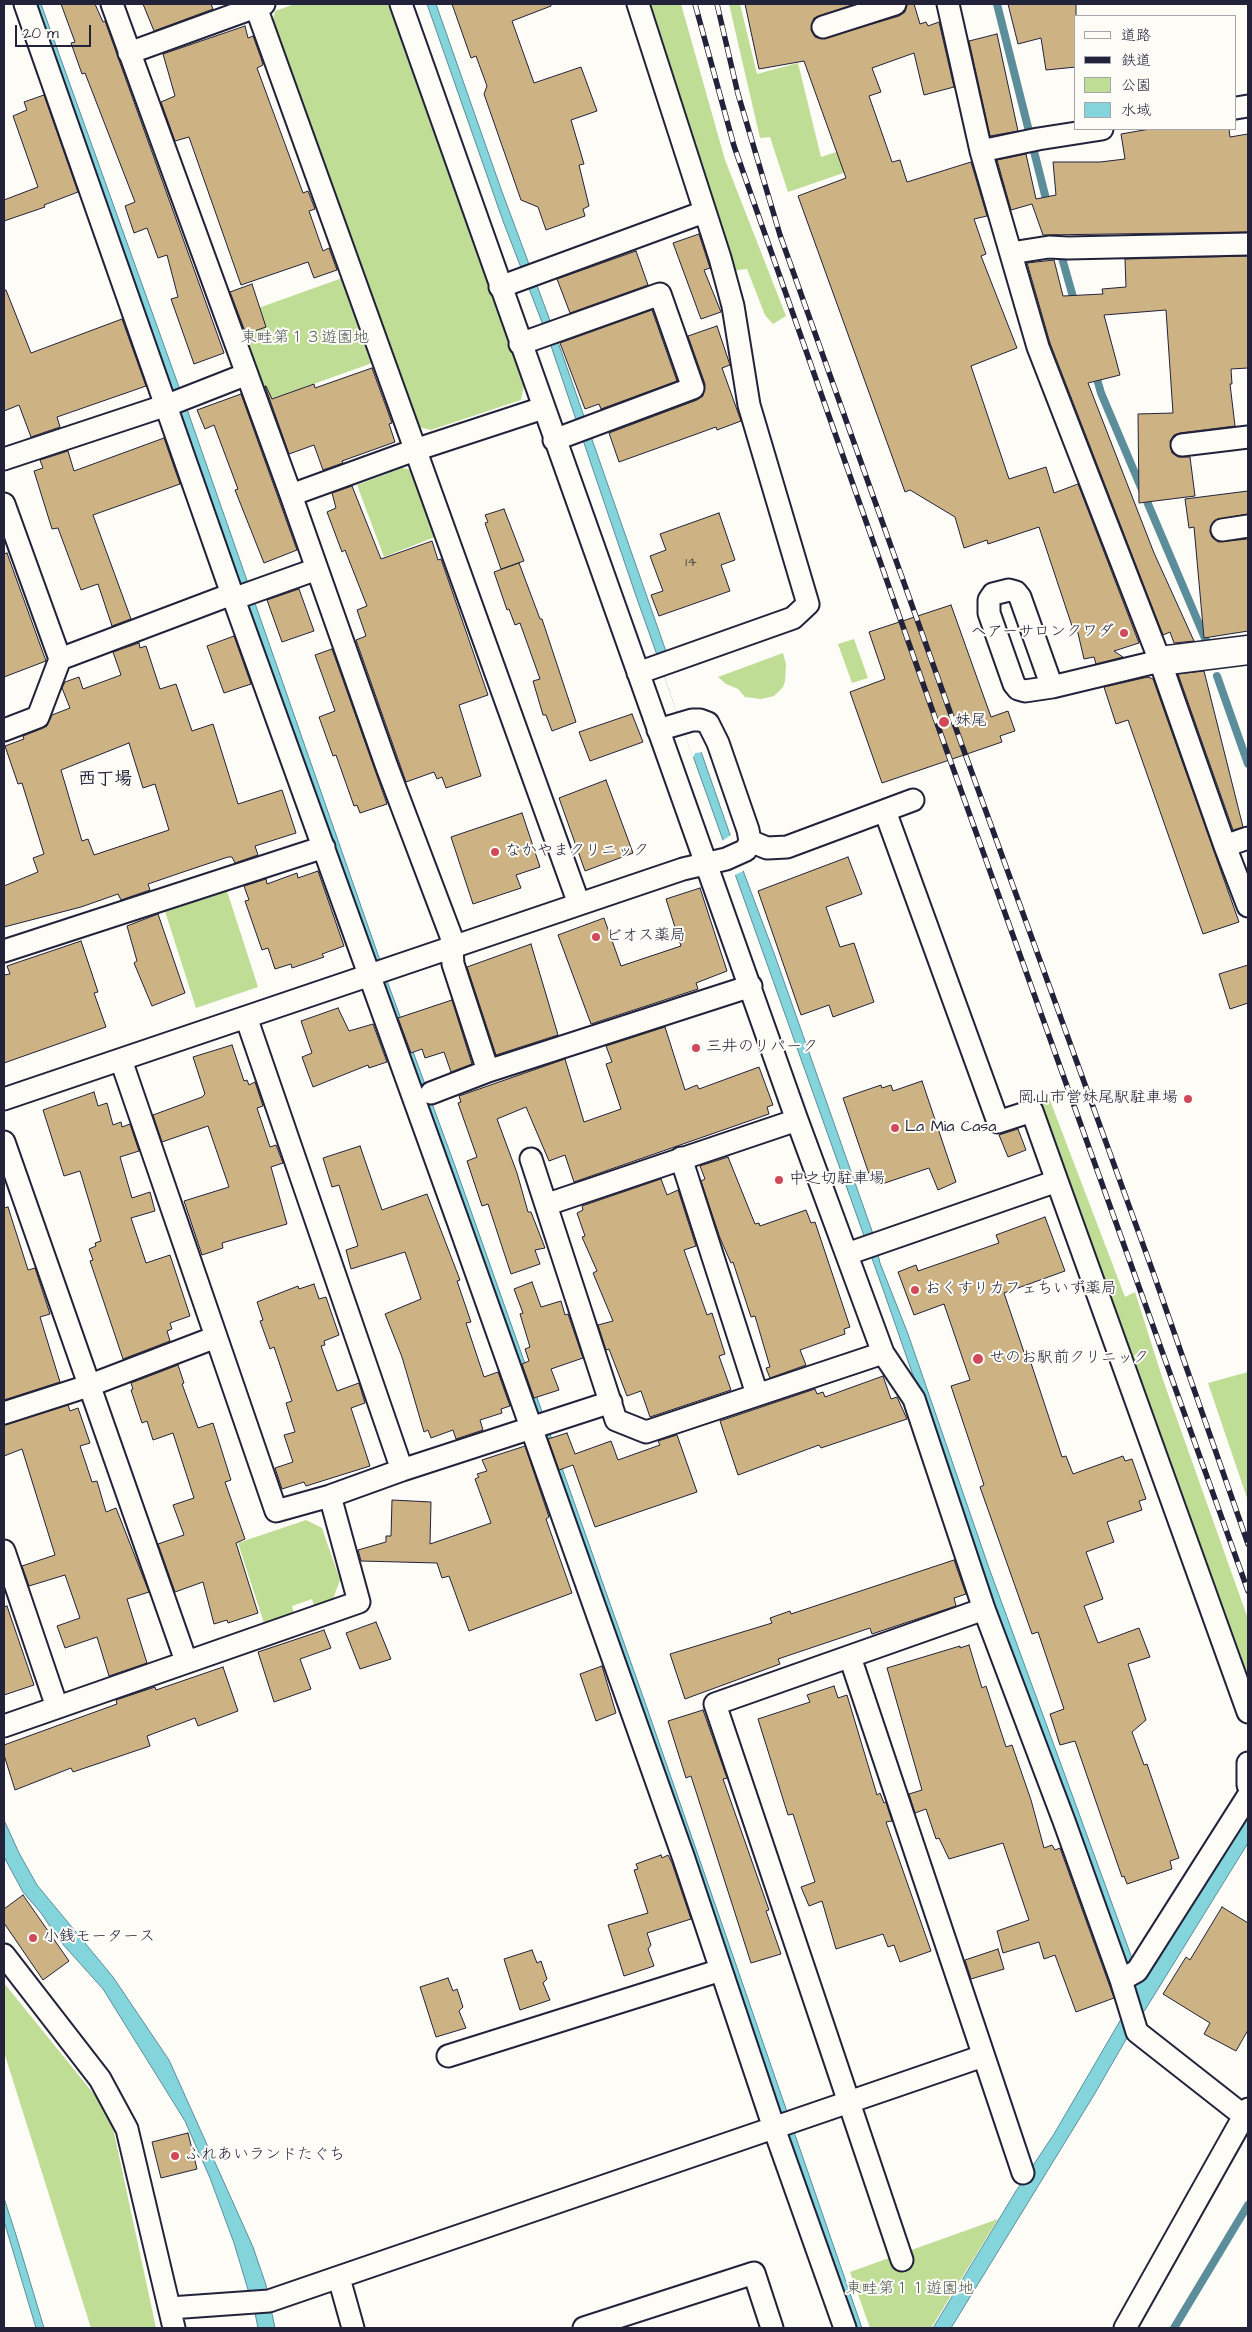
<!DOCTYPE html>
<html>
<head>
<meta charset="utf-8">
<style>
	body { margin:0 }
	#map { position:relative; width:1252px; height:2332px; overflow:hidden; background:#fdfcf7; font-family:"Architects Daughter","Klee One",sans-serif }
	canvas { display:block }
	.frame { position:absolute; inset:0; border:5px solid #22223b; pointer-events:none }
	.legend { position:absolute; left:1074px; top:15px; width:162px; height:115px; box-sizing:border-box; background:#fdfcf7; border:1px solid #a5a5ac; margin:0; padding:6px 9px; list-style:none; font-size:15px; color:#22223b }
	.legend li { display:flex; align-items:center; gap:10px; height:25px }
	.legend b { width:25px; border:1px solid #a5a5ac }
	.scale { position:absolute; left:15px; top:25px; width:76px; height:22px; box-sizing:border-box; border:2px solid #22223b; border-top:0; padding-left:6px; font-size:15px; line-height:18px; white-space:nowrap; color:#22223b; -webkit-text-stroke:4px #fdfcf7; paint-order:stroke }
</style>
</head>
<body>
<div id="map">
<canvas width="1252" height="2332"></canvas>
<div class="frame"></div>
<ul class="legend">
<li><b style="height:6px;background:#fdfcf7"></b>道路</li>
<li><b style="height:6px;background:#22223b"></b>鉄道</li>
<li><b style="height:14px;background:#bfdd95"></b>公園</li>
<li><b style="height:14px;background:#83d4db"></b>水域</li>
</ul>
<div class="scale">20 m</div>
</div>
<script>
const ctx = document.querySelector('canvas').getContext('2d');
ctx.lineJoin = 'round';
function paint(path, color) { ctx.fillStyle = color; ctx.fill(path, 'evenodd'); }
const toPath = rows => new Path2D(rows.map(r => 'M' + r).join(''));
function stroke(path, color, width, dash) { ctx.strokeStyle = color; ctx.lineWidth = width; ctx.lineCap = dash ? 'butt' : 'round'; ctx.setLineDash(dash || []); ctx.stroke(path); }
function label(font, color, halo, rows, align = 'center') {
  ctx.font = font + ' "Architects Daughter","Klee One",sans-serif'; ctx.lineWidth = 4; ctx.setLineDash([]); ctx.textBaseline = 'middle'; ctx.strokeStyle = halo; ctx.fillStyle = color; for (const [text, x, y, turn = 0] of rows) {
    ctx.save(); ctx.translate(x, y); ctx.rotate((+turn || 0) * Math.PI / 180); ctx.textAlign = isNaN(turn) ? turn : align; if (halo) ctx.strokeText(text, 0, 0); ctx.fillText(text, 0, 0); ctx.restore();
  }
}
const green = toPath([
	[295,4,390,4,525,381,521,400,431,430,419,427,272,24,275,11],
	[645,4,681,4,725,160,786,316,773,324,765,315,747,269,729,271],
	[729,4,740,4,757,74,798,63,821,157,873,140,878,161,788,192,770,137,760,138],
	[345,277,375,362,266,401,236,316],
	[402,468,416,471,440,535,384,557,357,485],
	[854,639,868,678,852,683,838,644],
	[783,653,786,664,785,681,783,687,774,696,761,699,745,697,738,689,726,684,718,677],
	[226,888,258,987,196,1008,164,908],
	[1048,1095,1125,1297,1135,1292,1162,1377,1248,1619,1248,1677,1036,1101],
	[1248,1372,1248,1501,1208,1383],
	[306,1520,322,1528,340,1580,333,1599,314,1606,312,1599,292,1606,294,1613,264,1623,238,1543],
	[4,1983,110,2114,156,2328,91,2328,4,2052],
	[998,2219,931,2328,870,2328,850,2272]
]);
const water = toPath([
	[33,4,41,4,188,412,390,989,455,1166,647,1708,862,2328,853,2328,126,257,33,4],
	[427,4,436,4,501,189,558,342,735,849,775,956,872,1231,880,1263,908,1334,989,1568,1140,1980,1248,1811,1248,1843,1145,2010,1129,2029,1128,2036,1094,2095,951,2328,933,2328,1016,2191,1054,2134,1131,2002,884,1292,636,596,550,343,503,221,427,4],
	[4,1820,19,1853,37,1885,113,1977,169,2060,253,2247,266,2285,275,2328,258,2328,255,2313,234,2243,210,2178,185,2121,103,1989,59,1940,41,1913,23,1892,4,1857,4,1820],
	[4,2198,16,2235,44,2328,36,2328,4,2221,4,2198]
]);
const pier = toPath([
	[656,653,669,654,703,752,695,753,693,758],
	[731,835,745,870,733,876,722,841]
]);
const stream = toPath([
	[997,4,1048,207],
	[1053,226,1075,304],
	[1095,372,1101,393,1207,643],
	[1217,676,1248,764],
	[1174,2328,1248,2205]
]);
const building = toPath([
	[61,4,95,4,103,22,105,21,224,353,194,364,171,299,178,297,167,255,158,258,147,228,134,233,125,206,135,202,85,73,82,74,71,43,75,42,61,4],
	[143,4,211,4,213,9,154,31,143,4],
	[452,4,551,4,551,6,512,21,534,83,581,67,597,111,571,120,584,164,579,165,589,206,583,209,585,216,546,230,538,207,521,200,484,94,487,86,476,56,471,58,452,4],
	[745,4,855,4,814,18,811,30,815,37,821,39,899,16,905,12,907,4,914,4,920,24,926,22,928,26,939,22,954,87,924,95,914,53,872,68,881,92,869,96,892,162,900,160,907,182,971,162,987,216,974,219,986,254,981,256,1017,348,971,366,1009,479,1046,467,1054,493,1078,484,1139,643,1114,651,1123,657,1096,664,1094,657,1084,659,1077,629,1073,629,1039,527,988,544,987,540,964,548,955,517,910,490,905,492,798,196,846,178,804,61,759,69,745,4],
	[1008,4,1076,4,1076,67,1046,70,1041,38,1018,44,1008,4],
	[245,26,248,38,253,36,261,58,263,65,257,68,303,193,308,191,315,209,309,211,323,251,329,248,337,270,314,278,308,262,241,285,189,137,175,141,161,102,175,96,163,54,245,26],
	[997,34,1018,131,990,136,969,41,997,34],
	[44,95,78,192,44,205,45,207,4,221,4,200,38,187,13,116,27,110,24,102,44,95],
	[1150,129,1229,129,1230,137,1248,134,1248,232,1043,235,1032,204,1011,210,997,160,1026,154,1036,199,1056,195,1053,162,1100,162,1125,159,1121,134,1150,129],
	[699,234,710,268,704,270,721,312,701,319,673,243,699,234],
	[636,251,648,285,570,313,557,279,636,251],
	[1248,256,1248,368,1231,369,1232,384,1230,384,1235,426,1180,433,1174,435,1170,441,1172,453,1178,457,1190,457,1195,496,1139,503,1138,414,1173,413,1166,310,1104,315,1120,375,1088,383,1154,553,1194,641,1174,643,1170,632,1163,635,1050,343,1027,263,1054,260,1063,296,1103,294,1102,289,1126,287,1125,259,1248,256],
	[252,284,266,327,246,334,230,292,252,284],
	[4,290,6,290,31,353,122,319,146,386,57,417,60,427,31,437,19,405,4,411,4,290],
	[652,310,677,381,601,409,599,404,585,409,560,343,652,310],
	[717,326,730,365,722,368,741,421,717,430,716,427,619,462,609,433,697,400,703,396,705,384,688,336,717,326],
	[372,368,392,423,389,424,395,442,342,461,343,463,323,470,314,445,289,454,265,386,266,386,272,399,314,384,315,388,372,368],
	[241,394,297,550,264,563,235,490,238,489,214,425,205,429,197,410,241,394],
	[164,438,180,484,93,515,131,619,112,626,98,584,81,590,58,528,52,529,34,471,43,468,40,460,68,451,74,471,164,438],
	[352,486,381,559,432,541,438,560,441,559,488,695,459,705,481,776,446,788,442,777,437,779,434,772,406,782,356,640,366,636,357,610,367,606,345,550,342,552,327,512,336,508,332,493,352,486],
	[1248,491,1248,514,1215,520,1210,531,1213,538,1218,542,1248,539,1248,631,1204,638,1194,527,1189,528,1185,499,1248,491],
	[504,509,524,561,501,569,485,523,488,522,485,515,504,509],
	[719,513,735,560,721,565,730,591,659,616,651,595,663,591,650,556,666,550,660,534,719,513],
	[7,553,46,661,4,677,4,554,7,553],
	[519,563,540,619,542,619,576,722,552,731,546,715,543,715,533,681,540,679,520,623,515,625,509,609,507,610,494,572,519,563],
	[299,589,314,631,282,642,267,600,299,589],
	[951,605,991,717,1008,711,1015,731,1000,736,1002,742,882,783,850,692,885,679,869,632,951,605],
	[234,636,251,684,224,693,207,646,234,636],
	[139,643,140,648,146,646,160,689,176,684,192,731,213,724,238,804,282,790,296,833,255,846,258,855,235,863,232,857,228,857,189,870,148,884,150,890,121,900,118,894,81,907,4,927,4,886,38,872,33,858,44,854,22,783,18,784,5,746,24,739,23,736,43,728,47,726,52,715,70,708,62,688,65,682,79,677,83,689,121,675,113,652,139,643],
	[129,743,143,788,155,784,169,830,94,855,88,839,82,841,61,770,129,743],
	[332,649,387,804,360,813,357,805,354,806,336,755,333,756,319,717,335,711,315,655,332,649],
	[1204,671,1243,827,1233,830,1178,674,1204,671],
	[1148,677,1153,679,1239,922,1203,934,1128,720,1116,724,1104,687,1148,677],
	[632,714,643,742,590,761,579,732,632,714],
	[606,780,633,853,585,871,559,798,606,780],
	[522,813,540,867,516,875,521,888,473,904,451,837,522,813],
	[848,857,862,894,826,907,840,947,854,943,874,1002,833,1017,829,1005,801,1015,758,891,848,857],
	[318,871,344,946,322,954,324,957,292,968,291,964,275,969,268,948,262,950,245,901,249,900,244,886,266,879,267,884,297,873,298,878,318,871],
	[700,888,727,971,696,983,698,989,591,1024,558,935,604,918,621,966,681,946,666,899,700,888],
	[158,914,185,993,152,1006,134,963,137,961,127,926,158,914],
	[81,941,98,992,94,993,106,1027,4,1063,4,975,10,974,7,966,81,941],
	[531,944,558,1035,496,1055,467,967,531,944],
	[1248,965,1248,1003,1230,1009,1219,974,1248,965],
	[452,1000,472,1064,451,1072,444,1052,425,1058,422,1049,411,1053,398,1018,452,1000],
	[338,1008,349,1031,373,1024,387,1062,369,1068,368,1065,313,1087,302,1057,312,1053,301,1021,338,1008],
	[665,1027,685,1090,697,1085,699,1089,759,1067,773,1105,767,1107,769,1114,574,1182,565,1155,549,1161,526,1107,497,1119,517,1173,528,1212,531,1212,545,1248,535,1250,540,1264,511,1274,488,1204,482,1206,467,1161,477,1157,458,1103,461,1102,459,1096,565,1059,584,1122,621,1109,606,1064,612,1062,606,1046,665,1027],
	[232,1045,244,1081,247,1080,249,1085,255,1082,263,1106,257,1108,270,1147,276,1145,283,1163,271,1167,287,1224,222,1243,223,1248,202,1255,184,1201,229,1187,208,1126,162,1142,153,1115,202,1097,205,1094,193,1057,232,1045],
	[922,1081,956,1182,938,1190,929,1168,879,1185,877,1178,871,1180,843,1098,881,1085,882,1088,891,1085,893,1091,922,1081],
	[94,1092,98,1106,107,1103,113,1125,121,1122,122,1127,130,1124,139,1151,120,1157,132,1198,150,1192,155,1211,131,1218,146,1263,170,1255,190,1316,170,1323,172,1329,167,1331,170,1341,123,1359,90,1261,93,1260,89,1249,96,1246,95,1243,101,1241,80,1171,64,1176,43,1110,94,1092],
	[1018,1129,1026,1150,1008,1157,999,1135,1018,1129],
	[360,1146,382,1210,427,1194,460,1280,457,1281,471,1322,466,1323,484,1377,498,1372,510,1406,501,1409,502,1413,480,1420,483,1430,456,1439,453,1430,431,1438,428,1430,424,1432,402,1357,385,1314,421,1299,405,1252,351,1269,346,1250,358,1246,339,1185,332,1187,323,1158,360,1146],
	[728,1157,755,1224,759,1223,760,1226,806,1210,811,1223,815,1222,850,1327,844,1329,845,1334,800,1350,806,1365,770,1378,766,1368,770,1367,755,1316,751,1317,733,1262,731,1263,720,1238,701,1181,705,1179,700,1166,728,1157],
	[661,1179,667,1195,678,1190,696,1246,684,1250,707,1315,712,1313,725,1354,719,1356,731,1390,650,1417,641,1391,627,1396,609,1349,606,1350,598,1325,613,1321,593,1273,597,1271,582,1237,585,1236,577,1213,583,1210,582,1206,661,1179],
	[8,1207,28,1270,35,1268,50,1314,40,1317,60,1382,4,1400,4,1208,8,1207],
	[1045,1217,1065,1271,1004,1293,1027,1361,1030,1360,1062,1457,1066,1456,1073,1474,1123,1456,1125,1461,1132,1459,1146,1499,1139,1501,1142,1510,1107,1522,1114,1542,1086,1552,1103,1599,1084,1606,1098,1643,1139,1628,1150,1657,1128,1664,1146,1720,1132,1732,1144,1765,1147,1764,1179,1858,1170,1861,1172,1869,1127,1884,1124,1876,1122,1877,1075,1741,1060,1745,1050,1714,1064,1709,1038,1632,1032,1634,980,1487,984,1485,951,1386,970,1380,944,1304,914,1315,898,1272,916,1265,918,1271,999,1243,996,1235,1045,1217],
	[532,1282,541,1307,561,1301,565,1315,568,1314,583,1358,551,1369,559,1390,534,1398,522,1364,529,1361,525,1349,530,1347,520,1314,523,1313,514,1289,532,1282],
	[314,1284,319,1299,326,1297,339,1335,324,1341,325,1345,321,1346,337,1391,359,1383,365,1403,351,1408,370,1466,306,1486,304,1482,282,1489,275,1468,293,1462,284,1435,295,1432,286,1403,292,1401,274,1347,270,1349,260,1321,263,1320,257,1302,298,1286,299,1289,314,1284],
	[178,1365,184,1383,182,1384,198,1428,213,1423,231,1480,225,1482,245,1539,236,1543,258,1613,228,1623,227,1620,214,1624,203,1582,175,1592,158,1544,184,1535,173,1505,194,1498,173,1433,153,1440,147,1421,142,1423,131,1390,133,1389,131,1383,178,1365],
	[883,1376,891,1399,897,1397,907,1419,821,1448,819,1445,738,1475,720,1421,815,1389,817,1394,823,1392,825,1397,883,1376],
	[68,1405,70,1411,78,1408,90,1443,80,1446,92,1482,97,1481,106,1512,116,1508,149,1592,127,1599,147,1663,109,1676,97,1637,65,1648,57,1626,80,1618,65,1575,29,1586,22,1566,55,1555,22,1449,4,1456,4,1425,68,1405],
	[567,1433,575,1454,611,1441,618,1460,660,1445,658,1441,677,1435,697,1492,595,1527,573,1465,559,1470,548,1439,567,1433],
	[525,1446,549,1517,546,1519,572,1593,469,1631,449,1576,442,1578,437,1563,361,1561,358,1550,386,1542,386,1536,391,1536,392,1500,431,1502,430,1544,491,1523,475,1479,479,1477,477,1474,487,1471,482,1460,525,1446],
	[954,1560,966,1594,954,1598,956,1606,872,1634,870,1628,778,1659,780,1664,685,1699,670,1654,772,1623,770,1618,790,1611,791,1614,954,1560],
	[7,1606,34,1685,4,1695,4,1607,7,1606],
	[376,1622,391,1659,360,1669,346,1633,376,1622],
	[324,1630,331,1648,300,1659,311,1689,274,1702,258,1652,324,1630],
	[969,1645,982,1688,986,1686,1006,1747,1012,1745,1031,1800,1044,1848,1052,1845,1055,1850,1060,1848,1114,1998,1076,2012,1055,1955,1044,1959,1039,1942,1003,1953,997,1931,1029,1920,1003,1843,949,1859,939,1838,936,1839,926,1809,915,1813,909,1794,922,1790,887,1668,960,1646,960,1648,969,1645],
	[602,1666,616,1713,596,1721,580,1674,602,1666],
	[223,1667,238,1711,198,1726,195,1718,147,1736,150,1746,73,1772,71,1768,15,1790,4,1755,4,1745,117,1704,116,1700,155,1687,156,1690,223,1667],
	[834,1686,838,1698,847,1695,877,1795,880,1793,884,1803,886,1802,892,1821,886,1822,931,1951,900,1962,894,1945,888,1947,883,1934,836,1949,822,1901,809,1906,801,1887,815,1882,793,1814,788,1815,758,1719,810,1702,807,1695,834,1686],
	[703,1710,727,1778,723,1779,769,1910,766,1911,781,1954,751,1963,691,1776,686,1778,668,1721,703,1710],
	[661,1855,662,1858,668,1855,672,1863,691,1919,647,1933,651,1945,648,1949,654,1966,624,1976,608,1925,648,1913,634,1870,638,1869,636,1864,661,1855],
	[23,1895,69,1961,43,1980,4,1923,4,1909,23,1895],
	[1222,1907,1248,1923,1248,2030,1236,2051,1204,2034,1210,2023,1163,1994,1186,1957,1190,1960,1222,1907],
	[998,1949,1004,1969,971,1979,965,1960,998,1949],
	[532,1950,537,1963,541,1961,547,1979,543,1983,550,2000,520,2010,504,1959,532,1950],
	[448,1978,453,1991,457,1989,463,2007,459,2011,466,2028,436,2037,420,1987,448,1978],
	[188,2133,197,2169,161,2178,152,2142,188,2133]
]);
const street = toPath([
	[25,4,232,594,459,1224,683,1856,774,2128,845,2328],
	[112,4,291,495,387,767,451,936,453,964,488,1071],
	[401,4,797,1120,883,1353,914,1399,984,1609,1064,1821,1121,1980,1137,2032,1244,2116],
	[948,4,981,151,1038,347,1160,661,1225,846,1248,906],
	[256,7,579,904],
	[823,27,895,4],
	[129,53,264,4],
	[1236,108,1248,106],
	[981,151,1038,139,1102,129],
	[1011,253,1049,247,1068,248,1248,244],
	[500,287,704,212],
	[520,344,660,294,693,388,554,440],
	[1182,445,1248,437],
	[4,459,173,403,247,374],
	[291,495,415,450,543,408],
	[4,504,60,659,38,717,4,730],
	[1222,530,1248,526],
	[233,599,317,569],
	[60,659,232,594],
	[638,673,793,618,808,604,749,405,733,306,720,258,638,4],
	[1052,687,1020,597,1016,592,1009,590,993,594,989,600,989,613,1014,684,1018,689,1025,691,1052,687,1160,661],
	[885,811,998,1122,1032,1111,1057,1181],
	[750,841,767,848,787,847,913,800],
	[1225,846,1248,838],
	[4,951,324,847],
	[246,1017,402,1470],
	[121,1060,276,1511,330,1496,402,1470,611,1402],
	[431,1093,488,1071,751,986],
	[4,1099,683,869,726,859,746,850,750,841,748,830,718,743,708,723,700,720,692,720,658,730],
	[4,1142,186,1661],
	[681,1158,757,1394],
	[531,1159,616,1420,646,1432,883,1353],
	[548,1204,797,1120],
	[847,1254,1057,1181,1248,1712],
	[4,1413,88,1386,216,1337],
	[4,1551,57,1707],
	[850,1657,1023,2173],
	[4,1726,359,1602,330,1496],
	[1248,1763,1248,1785],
	[4,1955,100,2079,127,2129,174,2328],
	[1121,1980,1137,1971,1248,1796],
	[448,2056,721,1970],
	[902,2260,715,1704,984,1609],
	[339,2278,353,2328],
	[170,2308,269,2301,983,2056],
	[584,2328,754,2273,772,2328],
	[1125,2328,1248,2109]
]);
const secondary = toPath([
	[1160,661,1248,650]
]);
const rail = toPath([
	[695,4,734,146,939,729,1248,1591],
	[717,4,738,94,780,235,955,726,1153,1272,1248,1544]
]);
const markers = [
	[1124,633,5,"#d1495b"],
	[944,722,6,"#d1495b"],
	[495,852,5,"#d1495b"],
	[596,937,5,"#d1495b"],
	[696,1048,5,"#d1495b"],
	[1188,1099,5,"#d1495b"],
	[895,1128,5,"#d1495b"],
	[779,1180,5,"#d1495b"],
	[915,1290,5,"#d1495b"],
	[978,1359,6,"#d1495b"],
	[33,1938,5,"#d1495b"],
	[175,2156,5,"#d1495b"]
];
const numberNames = [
	["14",691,563]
];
const parkNames = [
	["東畦第１３遊園地",305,339],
	["東畦第１１遊園地",910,2290]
];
const poiNames = [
	["ヘアーサロンクワダ",1114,633,"right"],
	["妹尾",955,722],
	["なかやまクリニック",505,852],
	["ビオス薬局",606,937],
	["三井のリパーク",706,1048],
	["岡山市営妹尾駅駐車場",1178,1099,"right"],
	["La Mia Casa",905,1128],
	["中之切駐車場",789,1180],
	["おくすりカフェちいず薬局",925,1290],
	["せのお駅前クリニック",989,1359],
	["小銭モータース",43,1938],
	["ふれあいランドたぐち",185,2156]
];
const neighbourhoodNames = [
	["西丁場",105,780]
];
paint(green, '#bfdd95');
paint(water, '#83d4db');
stroke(water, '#5c8d9b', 1);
paint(pier, '#fdfcf7');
stroke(stream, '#5c8d9b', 8);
paint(building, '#cdb383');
stroke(building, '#22223b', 1);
stroke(street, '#22223b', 25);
stroke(secondary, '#22223b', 31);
stroke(street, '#fdfcf7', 21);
stroke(secondary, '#fdfcf7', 28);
stroke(rail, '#22223b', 5.5);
stroke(rail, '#fdfcf7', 4, [11]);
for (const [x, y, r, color] of markers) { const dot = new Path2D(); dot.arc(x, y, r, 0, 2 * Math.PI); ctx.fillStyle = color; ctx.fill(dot); stroke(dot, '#fdfcf7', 2); }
label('14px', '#4d464d', null, numberNames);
label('16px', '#515a56', '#fdfcf7', parkNames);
label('16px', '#22223b', '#fdfcf7', poiNames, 'left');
label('bold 18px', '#22223b', '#fdfcf7', neighbourhoodNames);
</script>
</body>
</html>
